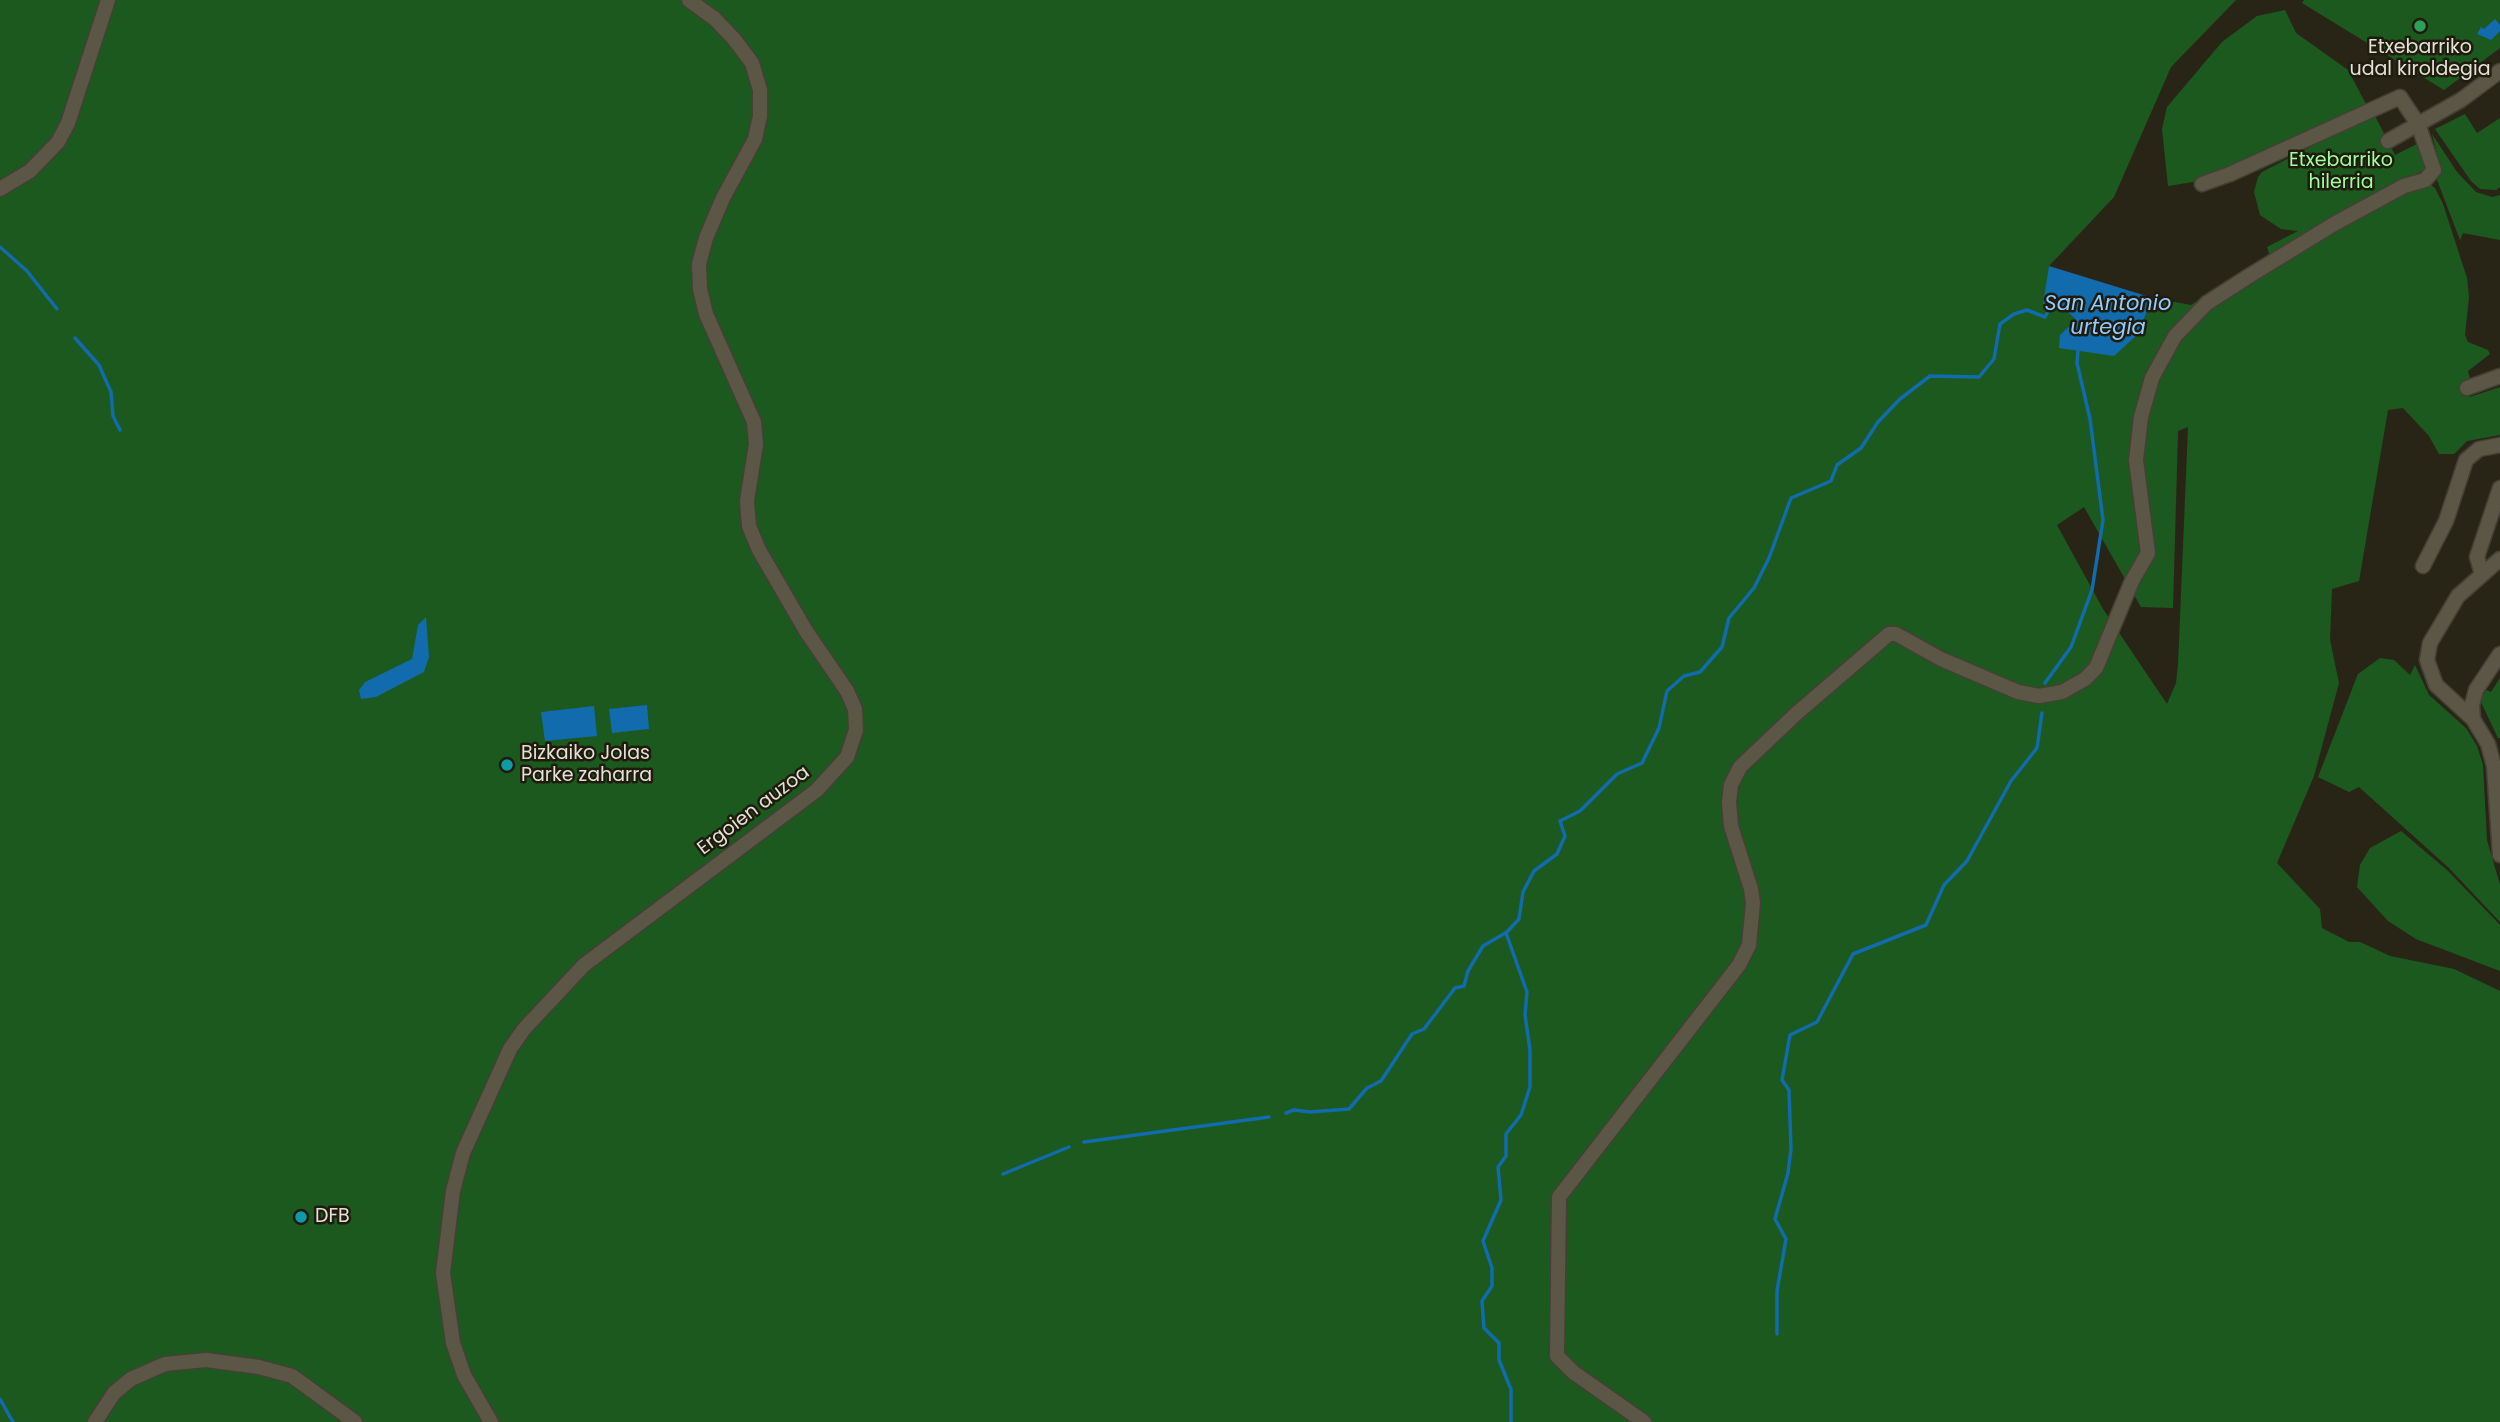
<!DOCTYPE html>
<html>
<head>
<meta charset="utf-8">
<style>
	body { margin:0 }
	canvas { display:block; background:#292516 }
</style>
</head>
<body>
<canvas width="2500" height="1422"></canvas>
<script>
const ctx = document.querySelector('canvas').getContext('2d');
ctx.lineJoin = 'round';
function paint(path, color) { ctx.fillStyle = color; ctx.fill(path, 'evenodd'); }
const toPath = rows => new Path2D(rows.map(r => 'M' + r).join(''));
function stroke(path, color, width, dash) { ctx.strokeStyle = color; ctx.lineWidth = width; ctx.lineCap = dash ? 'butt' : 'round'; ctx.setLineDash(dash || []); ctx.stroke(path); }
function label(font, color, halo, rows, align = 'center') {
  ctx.font = font + ' Poppins,sans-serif'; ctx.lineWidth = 5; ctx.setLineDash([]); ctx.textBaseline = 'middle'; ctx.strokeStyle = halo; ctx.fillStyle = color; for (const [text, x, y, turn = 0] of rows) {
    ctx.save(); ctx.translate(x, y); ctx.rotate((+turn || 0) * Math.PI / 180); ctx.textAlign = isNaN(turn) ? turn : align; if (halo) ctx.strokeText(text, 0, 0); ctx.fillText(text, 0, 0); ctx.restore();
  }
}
const green = toPath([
	[0,0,2236,0,2171,67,2114,197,2049,266,2065,309,2076,320,2137,335,2153,298,2191,305,2270,256,2267,247,2298,231,2281,229,2260,215,2254,192,2258,177,2262,172,2374,114,2395,155,2417,144,2428,168,2374,196,2427,182,2435,188,2443,204,2467,278,2469,297,2465,335,2468,342,2488,350,2490,354,2468,371,2470,379,2464,382,2470,397,2500,387,2500,435,2467,441,2454,454,2439,454,2429,436,2403,408,2388,410,2359,581,2332,589,2330,640,2339,683,2314,776,2277,863,2320,909,2322,928,2349,942,2360,942,2390,956,2454,969,2500,991,2500,1422,0,1422],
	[2188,427,2178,665,2176,683,2167,704,2103,609,2057,525,2084,507,2141,607,2173,608,2178,431],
	[2304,0,2500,0,2500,48,2444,90,2302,3],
	[2285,10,2296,33,2348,70,2366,104,2272,150,2199,181,2168,186,2162,129,2167,107,2222,42,2257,16],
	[2465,114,2477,133,2500,118,2500,187,2496,190,2480,189,2471,181,2435,129],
	[2432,134,2457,172,2476,192,2492,197,2500,195,2500,240,2463,233,2460,240,2437,180,2441,169],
	[2380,658,2394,660,2410,675,2415,665,2429,695,2466,728,2477,746,2483,765,2487,840,2500,885,2500,922,2449,868,2359,787,2349,792,2318,777,2358,674],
	[2500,678,2500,738,2498,738,2480,700,2486,690,2491,692],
	[2401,831,2448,871,2500,925,2500,971,2416,939,2388,921,2357,887,2360,865,2370,848]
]);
const water = toPath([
	[2495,19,2500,25,2500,31,2491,40,2477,34,2481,27,2484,29],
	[2049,266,2153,298,2137,335,2114,356,2059,348,2060,335,2076,320,2065,309,2043,304],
	[426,617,429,657,424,672,376,697,361,699,359,690,365,682,412,659,418,625],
	[647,705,649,729,612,733,609,709],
	[594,706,597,736,545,741,541,712]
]);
const stream = toPath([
	[0,247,27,271,57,309],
	[75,338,99,365,111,392,113,416,120,430],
	[2045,683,2071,647,2092,590,2103,520,2090,419,2077,363,2078,351],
	[1506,933,1527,992,1525,1015,1530,1050,1530,1087,1521,1115,1506,1134,1506,1156,1498,1167,1501,1200,1483,1241,1492,1268,1492,1286,1482,1301,1484,1328,1499,1343,1499,1360,1510,1387],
	[1286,1113,1294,1110,1310,1112,1349,1109,1367,1088,1381,1081,1412,1034,1424,1029,1455,988,1464,986,1468,971,1483,946,1507,932,1519,919,1523,892,1534,871,1557,854,1565,836,1560,821,1580,811,1617,774,1642,763,1659,728,1667,691,1684,676,1700,672,1722,647,1729,618,1754,588,1769,558,1791,498,1831,481,1837,465,1861,448,1878,422,1900,399,1930,376,1979,377,1994,359,2000,324,2014,314,2027,310,2045,317,2051,306],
	[1084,1142,1269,1117],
	[1003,1174,1069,1147],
	[1777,1334,1777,1291,1786,1239,1775,1219,1788,1173,1791,1149,1789,1090,1782,1080,1790,1035,1817,1022,1853,954,1926,925,1944,885,1967,861,2011,781,2037,748,2042,713],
	[1511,1389,1511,1422],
	[0,1399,13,1422]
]);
const minor = toPath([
	[2388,141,2461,100,2500,71],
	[0,189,30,171,58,142,68,123,108,0],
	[2467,388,2500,376],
	[2500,559,2458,596,2430,643,2427,660,2436,685,2473,719,2488,744,2494,766,2500,855],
	[2423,566,2446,521,2466,460,2479,449,2500,445],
	[2482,574,2477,557,2500,488],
	[2473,719,2472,705,2476,690,2500,654],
	[95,1422,114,1393,131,1379,165,1364,206,1360,259,1367,292,1376,355,1422],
	[491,1422,464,1375,453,1343,443,1273,453,1191,463,1153,510,1049,524,1029,584,965,817,790,847,757,856,730,855,709,847,691,806,631,759,550,749,526,747,501,756,444,754,422,706,314,700,289,699,264,706,238,723,198,755,139,760,116,760,90,752,63,734,39,715,19,689,0],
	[1644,1422,1573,1372,1557,1356,1559,1197,1739,965,1749,945,1753,903,1751,889,1731,826,1729,802,1731,785,1740,767,1797,713,1889,634,1896,634,1941,659,2018,692,2039,696,2062,692,2085,679,2096,668,2132,581,2148,553,2136,460,2141,417,2152,378,2175,336,2207,303,2249,276,2334,224,2404,186,2425,180,2434,170,2418,124,2400,97,2230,174,2202,184]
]);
const markers = [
	[2420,26,7,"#2e9e5b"],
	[507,765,7,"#0f9aa8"],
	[301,1217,7,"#0f9aa8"]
];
const poiNames = [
	["Etxebarriko",2420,48,"center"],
	["udal kiroldegia",2420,70,"center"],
	["Bizkaiko Jolas",521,754],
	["Parke zaharra",521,776],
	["DFB",315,1217]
];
const parkNames = [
	["Etxebarriko",2341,161],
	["hilerria",2341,183]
];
const streetNames = [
	["Ergoien auzoa",754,811,-37]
];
const waterNames = [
	["San Antonio",2108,305],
	["urtegia",2108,329]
];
paint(green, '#1c591f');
paint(water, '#116bac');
stroke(stream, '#116bac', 3.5);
stroke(minor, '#444035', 17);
stroke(minor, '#5b5646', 14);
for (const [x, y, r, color] of markers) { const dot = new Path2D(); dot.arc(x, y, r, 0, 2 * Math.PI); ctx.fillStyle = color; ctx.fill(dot); stroke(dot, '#1f1b0d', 2.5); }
label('19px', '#e3e0d7', '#1f1b0d', poiNames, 'left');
label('19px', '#9efe9d', '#1f1b0d', parkNames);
label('19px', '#e3e0d7', '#1f1b0d', streetNames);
label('italic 21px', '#91caff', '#1f1b0d', waterNames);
</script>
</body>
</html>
